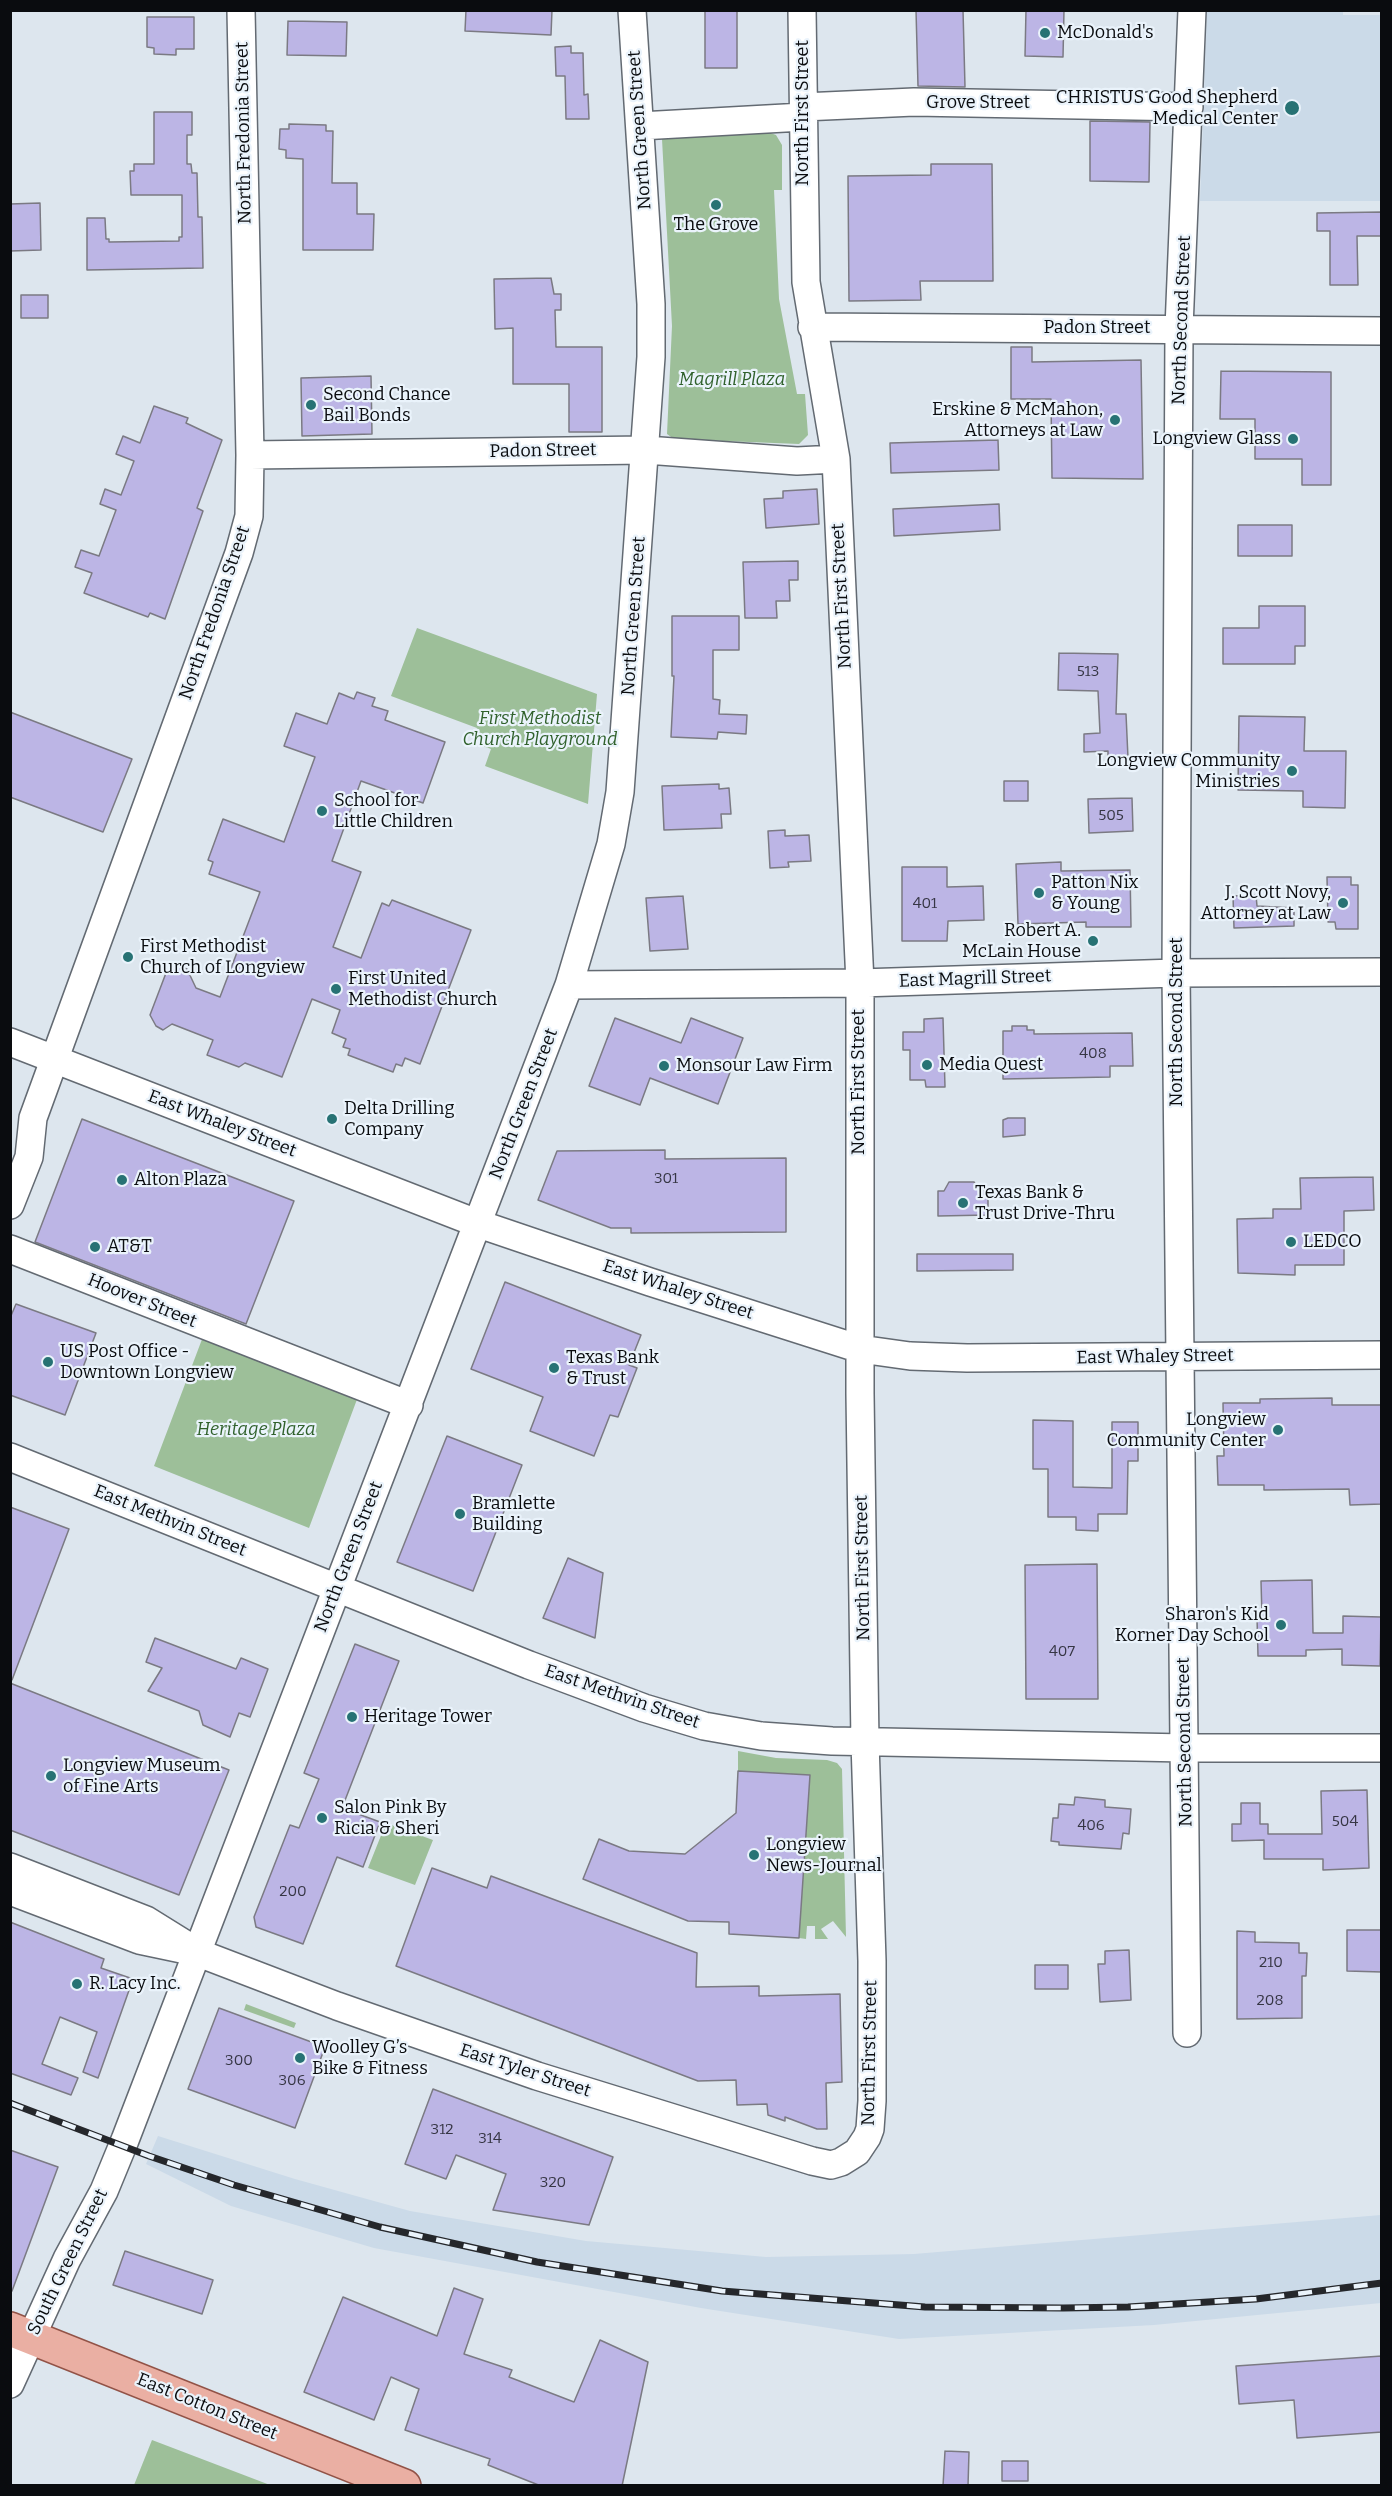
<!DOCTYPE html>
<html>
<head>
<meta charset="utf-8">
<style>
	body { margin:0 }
	#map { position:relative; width:1392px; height:2496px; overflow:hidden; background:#dde6ee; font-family:Bitter,serif }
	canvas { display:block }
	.frame { position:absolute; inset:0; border:12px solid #0a0c0f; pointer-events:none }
</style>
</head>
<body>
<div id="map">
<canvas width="1392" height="2496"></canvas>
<div class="frame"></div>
</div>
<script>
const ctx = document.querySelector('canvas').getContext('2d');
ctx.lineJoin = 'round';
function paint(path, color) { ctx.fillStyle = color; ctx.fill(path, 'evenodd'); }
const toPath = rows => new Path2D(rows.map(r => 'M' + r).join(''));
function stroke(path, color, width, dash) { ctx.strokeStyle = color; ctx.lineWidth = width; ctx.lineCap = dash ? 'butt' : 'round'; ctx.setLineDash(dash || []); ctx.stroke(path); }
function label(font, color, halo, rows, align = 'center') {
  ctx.font = font + ' Bitter,serif'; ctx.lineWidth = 4.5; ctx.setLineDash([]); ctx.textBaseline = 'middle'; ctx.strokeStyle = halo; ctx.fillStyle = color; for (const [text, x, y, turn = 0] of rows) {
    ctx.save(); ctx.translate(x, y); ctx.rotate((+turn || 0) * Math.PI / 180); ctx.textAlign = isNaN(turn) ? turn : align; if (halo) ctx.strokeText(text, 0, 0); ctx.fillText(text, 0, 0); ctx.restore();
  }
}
const built = toPath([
	[1343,11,1343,15,1381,15,1381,201,1200,201,1207,11],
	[158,2136,295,2179,410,2211,586,2241,766,2257,914,2254,1381,2215,1381,2303,1154,2325,899,2339,701,2308,374,2248,231,2206,146,2164]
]);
const green = toPath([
	[765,131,776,135,782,145,782,190,774,190,779,299,797,394,805,394,808,435,799,444,674,439,667,434,672,326,662,139,667,137],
	[417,628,597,694,588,804,485,766,491,749,472,742,477,728,391,696],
	[204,1334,359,1394,309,1528,154,1466],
	[738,1751,776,1758,827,1760,837,1763,842,1769,846,1937,833,1921,821,1929,828,1939,815,1939,815,1926,807,1926,806,1939,799,1938,810,1775,738,1771],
	[386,1823,433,1840,415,1885,368,1868],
	[246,2004,296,2023,294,2028,244,2010],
	[152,2440,270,2485,134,2485]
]);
const building = toPath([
	[466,10,552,10,551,35,465,31,466,10],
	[705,10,737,10,737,68,705,68,705,10],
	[916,10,963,10,965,87,918,86,916,10],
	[1026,10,1064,10,1063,57,1025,56,1026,10],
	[147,17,194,17,194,49,176,49,176,55,154,54,154,48,147,47,147,17],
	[288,21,347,22,346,56,287,55,288,21],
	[571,46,571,53,583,53,584,95,588,94,589,119,566,119,565,76,556,76,555,47,571,46],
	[154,112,192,112,192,135,187,135,187,164,191,164,192,173,197,173,198,217,202,217,203,268,87,270,87,218,105,218,106,239,109,239,109,242,179,241,179,237,182,237,182,195,131,195,130,171,134,171,134,164,154,164,154,112],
	[1090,121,1150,122,1149,182,1090,181,1090,121],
	[289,124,326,125,326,131,333,131,332,183,357,183,357,214,374,214,373,250,303,250,303,159,286,158,286,150,279,149,280,129,289,129,289,124],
	[931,164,992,164,993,281,920,281,921,300,849,301,848,176,931,175,931,164],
	[40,203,41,250,10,251,10,204,40,203],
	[1382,212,1382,236,1357,236,1358,285,1330,285,1330,231,1317,231,1317,213,1382,212],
	[551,278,554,294,561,294,561,310,555,310,556,347,602,347,602,432,569,432,569,384,513,384,513,328,495,329,494,279,551,278],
	[21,295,48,295,48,318,21,318,21,295],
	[1011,347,1032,347,1032,362,1141,360,1143,479,1052,478,1051,399,1011,399,1011,347],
	[1221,371,1331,372,1331,485,1302,485,1302,459,1255,459,1255,419,1220,419,1221,371],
	[371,376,372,434,302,436,301,378,371,376],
	[154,406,188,418,186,423,222,440,197,508,203,511,165,619,150,613,148,617,84,593,92,573,75,567,81,550,99,556,116,510,100,504,105,489,121,495,134,461,116,454,123,436,140,443,154,406],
	[998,440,999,470,891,473,890,443,998,440],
	[817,489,819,524,766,528,764,499,783,498,783,491,817,489],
	[999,504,1000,530,894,536,893,509,999,504],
	[1238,525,1292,525,1292,556,1238,556,1238,525],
	[798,561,798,580,789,580,790,601,776,601,777,618,745,618,743,562,798,561],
	[1259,606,1305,606,1305,646,1295,646,1295,664,1223,664,1223,628,1259,628,1259,606],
	[672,616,739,616,739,650,713,650,713,699,720,700,719,714,747,715,746,734,718,732,717,739,671,737,674,676,672,676,672,616],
	[1059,653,1118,654,1116,714,1126,714,1128,758,1108,759,1108,751,1084,752,1084,734,1100,733,1098,691,1058,690,1059,653],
	[357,692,375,698,372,706,388,711,385,720,445,742,423,803,361,781,332,861,361,872,333,947,361,958,382,903,389,906,392,900,471,930,420,1064,405,1058,402,1066,396,1064,393,1072,348,1055,350,1049,343,1047,346,1039,332,1033,340,1010,312,999,282,1077,245,1063,239,1067,207,1055,213,1040,172,1024,163,1030,156,1026,150,1015,166,973,180,967,187,969,196,988,220,997,260,892,209,874,213,862,208,860,223,819,284,842,315,757,284,746,296,713,327,724,339,693,354,699,357,692],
	[10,712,132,759,103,832,10,797,10,712],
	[1239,716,1305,717,1304,751,1346,751,1345,808,1303,807,1303,791,1238,790,1239,716],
	[1004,781,1028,781,1028,801,1004,801,1004,781],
	[719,784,719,789,729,788,731,814,721,814,722,828,664,830,662,786,719,784],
	[1132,798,1133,831,1089,833,1088,799,1132,798],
	[785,830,785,836,809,835,811,861,788,862,789,867,770,868,768,831,785,830],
	[1061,862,1061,871,1130,870,1131,927,1086,927,1086,922,1018,924,1016,864,1061,862],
	[902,867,947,867,947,887,983,886,984,920,948,921,947,941,902,941,902,867],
	[1327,877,1351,877,1351,885,1358,885,1358,929,1336,929,1335,922,1328,922,1327,877],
	[1256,895,1257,906,1294,908,1294,926,1234,928,1233,896,1256,895],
	[683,896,688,949,650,951,646,898,683,896],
	[615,1018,681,1043,691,1018,743,1038,718,1104,650,1078,640,1105,589,1086,615,1018],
	[943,1018,945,1087,926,1087,925,1080,910,1080,910,1050,903,1050,903,1032,924,1032,924,1019,943,1018],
	[1012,1026,1027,1026,1027,1030,1034,1030,1034,1034,1132,1033,1133,1066,1110,1066,1110,1077,1003,1079,1003,1031,1012,1031,1012,1026],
	[1008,1118,1025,1118,1025,1135,1003,1137,1003,1120,1008,1118],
	[82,1119,294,1201,246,1324,35,1242,82,1119],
	[665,1150,665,1159,786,1158,786,1232,631,1233,631,1228,611,1228,538,1200,557,1151,665,1150],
	[1373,1177,1374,1210,1344,1211,1344,1265,1295,1265,1295,1275,1238,1273,1237,1219,1273,1218,1273,1209,1301,1209,1300,1178,1373,1177],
	[949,1182,974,1182,979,1190,988,1190,988,1215,938,1216,938,1191,944,1191,949,1182],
	[917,1254,1013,1254,1013,1270,917,1271,917,1254],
	[505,1282,641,1335,629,1365,637,1368,618,1417,610,1415,594,1456,530,1431,543,1397,471,1369,505,1282],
	[16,1304,96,1333,65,1415,10,1395,10,1318,16,1304],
	[1332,1398,1332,1405,1382,1405,1382,1504,1350,1505,1349,1489,1264,1490,1264,1485,1218,1485,1217,1456,1224,1456,1223,1403,1260,1403,1260,1399,1332,1398],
	[1033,1420,1073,1421,1073,1487,1112,1488,1112,1422,1138,1422,1138,1461,1128,1461,1127,1514,1098,1514,1098,1531,1076,1530,1076,1517,1048,1517,1048,1469,1033,1469,1033,1420],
	[447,1436,522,1465,473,1591,397,1562,447,1436],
	[10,1507,69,1529,12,1680,10,1680,10,1507],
	[568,1558,603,1573,595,1638,543,1618,568,1558],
	[1097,1564,1098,1699,1026,1699,1025,1565,1097,1564],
	[1312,1580,1313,1633,1343,1633,1343,1616,1381,1617,1380,1666,1342,1665,1342,1649,1306,1650,1306,1656,1258,1656,1257,1617,1262,1617,1261,1581,1312,1580],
	[155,1638,236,1669,241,1658,268,1669,250,1717,239,1713,230,1737,203,1725,199,1711,148,1691,162,1668,146,1662,155,1638],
	[355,1644,399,1661,342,1808,380,1822,363,1867,337,1857,303,1944,256,1927,254,1917,290,1825,299,1828,319,1779,304,1773,355,1644],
	[10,1683,229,1770,179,1895,10,1830,10,1683],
	[738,1771,810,1775,799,1938,729,1934,729,1922,688,1921,583,1879,599,1839,629,1851,685,1854,736,1813,738,1771],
	[1367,1790,1369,1868,1323,1870,1323,1859,1264,1859,1264,1840,1232,1841,1232,1824,1241,1824,1241,1803,1260,1803,1260,1824,1268,1824,1268,1834,1322,1834,1321,1791,1367,1790],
	[1075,1797,1105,1800,1105,1807,1131,1809,1129,1834,1123,1833,1121,1849,1059,1845,1059,1842,1051,1841,1053,1818,1058,1818,1059,1804,1074,1805,1075,1797],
	[432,1868,487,1888,491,1876,697,1953,696,1987,759,1986,759,1996,840,1994,842,2082,826,2083,827,2129,817,2129,785,2117,785,2121,768,2115,767,2104,737,2105,736,2080,698,2081,396,1966,432,1868],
	[10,1922,104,1959,101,1968,133,1979,98,2078,83,2072,97,2032,60,2017,42,2064,78,2078,71,2095,10,2073,10,1922],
	[1347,1930,1382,1930,1382,1972,1347,1971,1347,1930],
	[1237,1931,1255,1932,1255,1942,1299,1943,1299,1953,1307,1953,1306,1976,1302,1976,1302,2018,1237,2019,1237,1931],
	[1129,1950,1131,2000,1100,2002,1098,1964,1105,1964,1105,1951,1129,1950],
	[1035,1965,1068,1965,1068,1989,1035,1989,1035,1965],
	[219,2008,325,2047,295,2128,188,2089,219,2008],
	[433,2089,613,2157,589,2225,493,2210,506,2174,456,2155,446,2179,405,2164,433,2089],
	[10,2150,58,2167,12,2291,10,2290,10,2150],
	[125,2251,213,2280,202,2314,113,2285,125,2251],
	[454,2288,483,2299,464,2354,512,2370,509,2377,574,2402,600,2340,648,2362,622,2486,541,2486,488,2465,490,2459,405,2430,419,2389,391,2377,374,2420,304,2392,343,2297,437,2336,454,2288],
	[1382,2356,1382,2432,1297,2438,1294,2400,1239,2404,1236,2366,1382,2356],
	[945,2451,969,2452,968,2486,943,2486,945,2451],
	[1002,2461,1028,2461,1028,2481,1002,2481,1002,2461]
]);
const minor = toPath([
	[803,107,914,102,1189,107],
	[640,126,803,117],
	[812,327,1382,331],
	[250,455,646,450,797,461,836,459],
	[569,985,860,983,1176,973,1382,972],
	[10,1042,479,1224,650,1282,860,1349,910,1356,967,1358,1382,1355],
	[10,1205,29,1157,33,1118,239,553,249,516,250,455,241,10],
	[10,1249,409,1405],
	[10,1457,529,1665,644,1708,704,1726,761,1736,832,1741,1186,1748,1382,1748],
	[10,1867,146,1920,183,1943],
	[10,1891,139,1940,196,1952,337,2006,537,2076,812,2161,831,2165,841,2162,857,2152,867,2137,870,2129,872,2101,872,1961,865,1742,860,1394,860,983,836,459,806,282,802,10],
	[1187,2033,1176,973,1179,328,1192,10],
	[10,2384,67,2259,104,2191,125,2140,569,985,611,844,620,792,651,357,651,304,632,10]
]);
const major = toPath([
	[10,2329,404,2486]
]);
const rail = toPath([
	[10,2103,149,2156,234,2185,380,2227,537,2262,722,2291,925,2307,1063,2308,1128,2307,1256,2299,1382,2283]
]);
const markers = [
	[1045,33,6,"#277274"],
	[1292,108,8,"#277274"],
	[716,205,6,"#277274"],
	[311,405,6,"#277274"],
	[1115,420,6,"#277274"],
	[1293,439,6,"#277274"],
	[1292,771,6,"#277274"],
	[322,811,6,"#277274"],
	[1039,893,6,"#277274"],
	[1343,903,6,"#277274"],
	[1093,941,6,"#277274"],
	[128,957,6,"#277274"],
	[336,989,6,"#277274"],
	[927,1065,6,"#277274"],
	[664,1066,6,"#277274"],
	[332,1119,6,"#277274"],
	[122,1180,6,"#277274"],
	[963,1203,6,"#277274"],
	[1291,1242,6,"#277274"],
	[95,1247,6,"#277274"],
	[48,1362,6,"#277274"],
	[554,1368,6,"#277274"],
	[1278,1430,6,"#277274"],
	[460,1514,6,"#277274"],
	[1281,1625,6,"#277274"],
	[352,1717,6,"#277274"],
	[51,1776,6,"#277274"],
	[322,1818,6,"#277274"],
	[754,1855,6,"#277274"],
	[77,1984,6,"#277274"],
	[300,2058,6,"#277274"]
];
const numberNames = [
	["513",1088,672],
	["505",1111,816],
	["401",925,904],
	["408",1093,1054],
	["301",666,1179],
	["407",1062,1652],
	["504",1345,1822],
	["406",1091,1826],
	["200",293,1892],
	["210",1271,1963],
	["208",1270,2001],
	["300",239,2061],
	["306",292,2081],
	["312",442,2130],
	["314",490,2139],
	["320",553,2183]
];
const poiNames = [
	["McDonald's",1057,33],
	["CHRISTUS Good Shepherd",1278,98,"right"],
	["Medical Center",1278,119,"right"],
	["The Grove",716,225,"center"],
	["Second Chance",323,395],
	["Bail Bonds",323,416],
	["Erskine & McMahon,",1103,410,"right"],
	["Attorneys at Law",1103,431,"right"],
	["Longview Glass",1281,439,"right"],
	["Longview Community",1280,761,"right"],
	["Ministries",1280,782,"right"],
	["School for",334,801],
	["Little Children",334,822],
	["Patton Nix",1051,883],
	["& Young",1051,904],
	["J. Scott Novy,",1331,893,"right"],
	["Attorney at Law",1331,914,"right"],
	["Robert A.",1081,931,"right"],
	["McLain House",1081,952,"right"],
	["First Methodist",140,947],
	["Church of Longview",140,968],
	["First United",348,979],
	["Methodist Church",348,1000],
	["Media Quest",939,1065],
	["Monsour Law Firm",676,1066],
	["Delta Drilling",344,1109],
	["Company",344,1130],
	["Alton Plaza",134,1180],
	["Texas Bank &",975,1193],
	["Trust Drive-Thru",975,1214],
	["LEDCO",1303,1242],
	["AT&T",107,1247],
	["US Post Office -",60,1352],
	["Downtown Longview",60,1373],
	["Texas Bank",566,1358],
	["& Trust",566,1379],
	["Longview",1266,1420,"right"],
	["Community Center",1266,1441,"right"],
	["Bramlette",472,1504],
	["Building",472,1525],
	["Sharon's Kid",1269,1615,"right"],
	["Korner Day School",1269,1636,"right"],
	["Heritage Tower",364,1717],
	["Longview Museum",63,1766],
	["of Fine Arts",63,1787],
	["Salon Pink By",334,1808],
	["Ricia & Sheri",334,1829],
	["Longview",766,1845],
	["News-Journal",766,1866],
	["R. Lacy Inc.",89,1984],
	["Woolley G’s",312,2048],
	["Bike & Fitness",312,2069]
];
const streetNames = [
	["Grove Street",978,103],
	["North First Street",803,113,-90],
	["North Green Street",640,130,-94],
	["North Fredonia Street",244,133,-91],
	["North Second Street",1182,320,-88],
	["Padon Street",1097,328],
	["Padon Street",543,451,-1],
	["North First Street",842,596,-93],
	["North Fredonia Street",215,613,-71],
	["North Green Street",634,616,-86],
	["East Magrill Street",975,979,-2],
	["North Second Street",1177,1022,-90],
	["North First Street",859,1082,-90],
	["North Green Street",524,1104,-69],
	["East Whaley Street",222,1124,21],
	["East Whaley Street",678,1290,18],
	["Hoover Street",142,1301,22],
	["East Whaley Street",1155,1357,-1],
	["East Methvin Street",170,1521,22],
	["North Green Street",349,1557,-69],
	["North First Street",863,1568,-91],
	["East Methvin Street",622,1697,19],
	["North Second Street",1185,1742,-91],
	["North First Street",870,2053,-89],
	["East Tyler Street",525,2071,18],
	["South Green Street",68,2262,-64],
	["East Cotton Street",207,2407,22]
];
const parkNames = [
	["Magrill Plaza",732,380],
	["First Methodist",540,719],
	["Church Playground",540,740],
	["Heritage Plaza",256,1430]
];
paint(built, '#cbdae8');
paint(green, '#9dbf99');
paint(building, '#bcb5e5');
stroke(building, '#7b7a83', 1.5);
stroke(minor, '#636a72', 30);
stroke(major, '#925347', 36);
stroke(minor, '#fff', 27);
stroke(major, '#eaafa3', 33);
stroke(rail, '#25272b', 7);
stroke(rail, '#eaf3fb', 4.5, [14]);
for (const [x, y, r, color] of markers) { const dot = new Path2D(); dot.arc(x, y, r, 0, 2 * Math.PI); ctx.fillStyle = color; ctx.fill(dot); stroke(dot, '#eaf3fb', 2); }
label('15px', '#363644', null, numberNames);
label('18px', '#0a0c0f', '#eaf3fb', poiNames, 'left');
label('18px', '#0a0c0f', '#eaf3fb', streetNames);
label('italic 18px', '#30612c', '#eaf3fb', parkNames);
</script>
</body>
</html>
